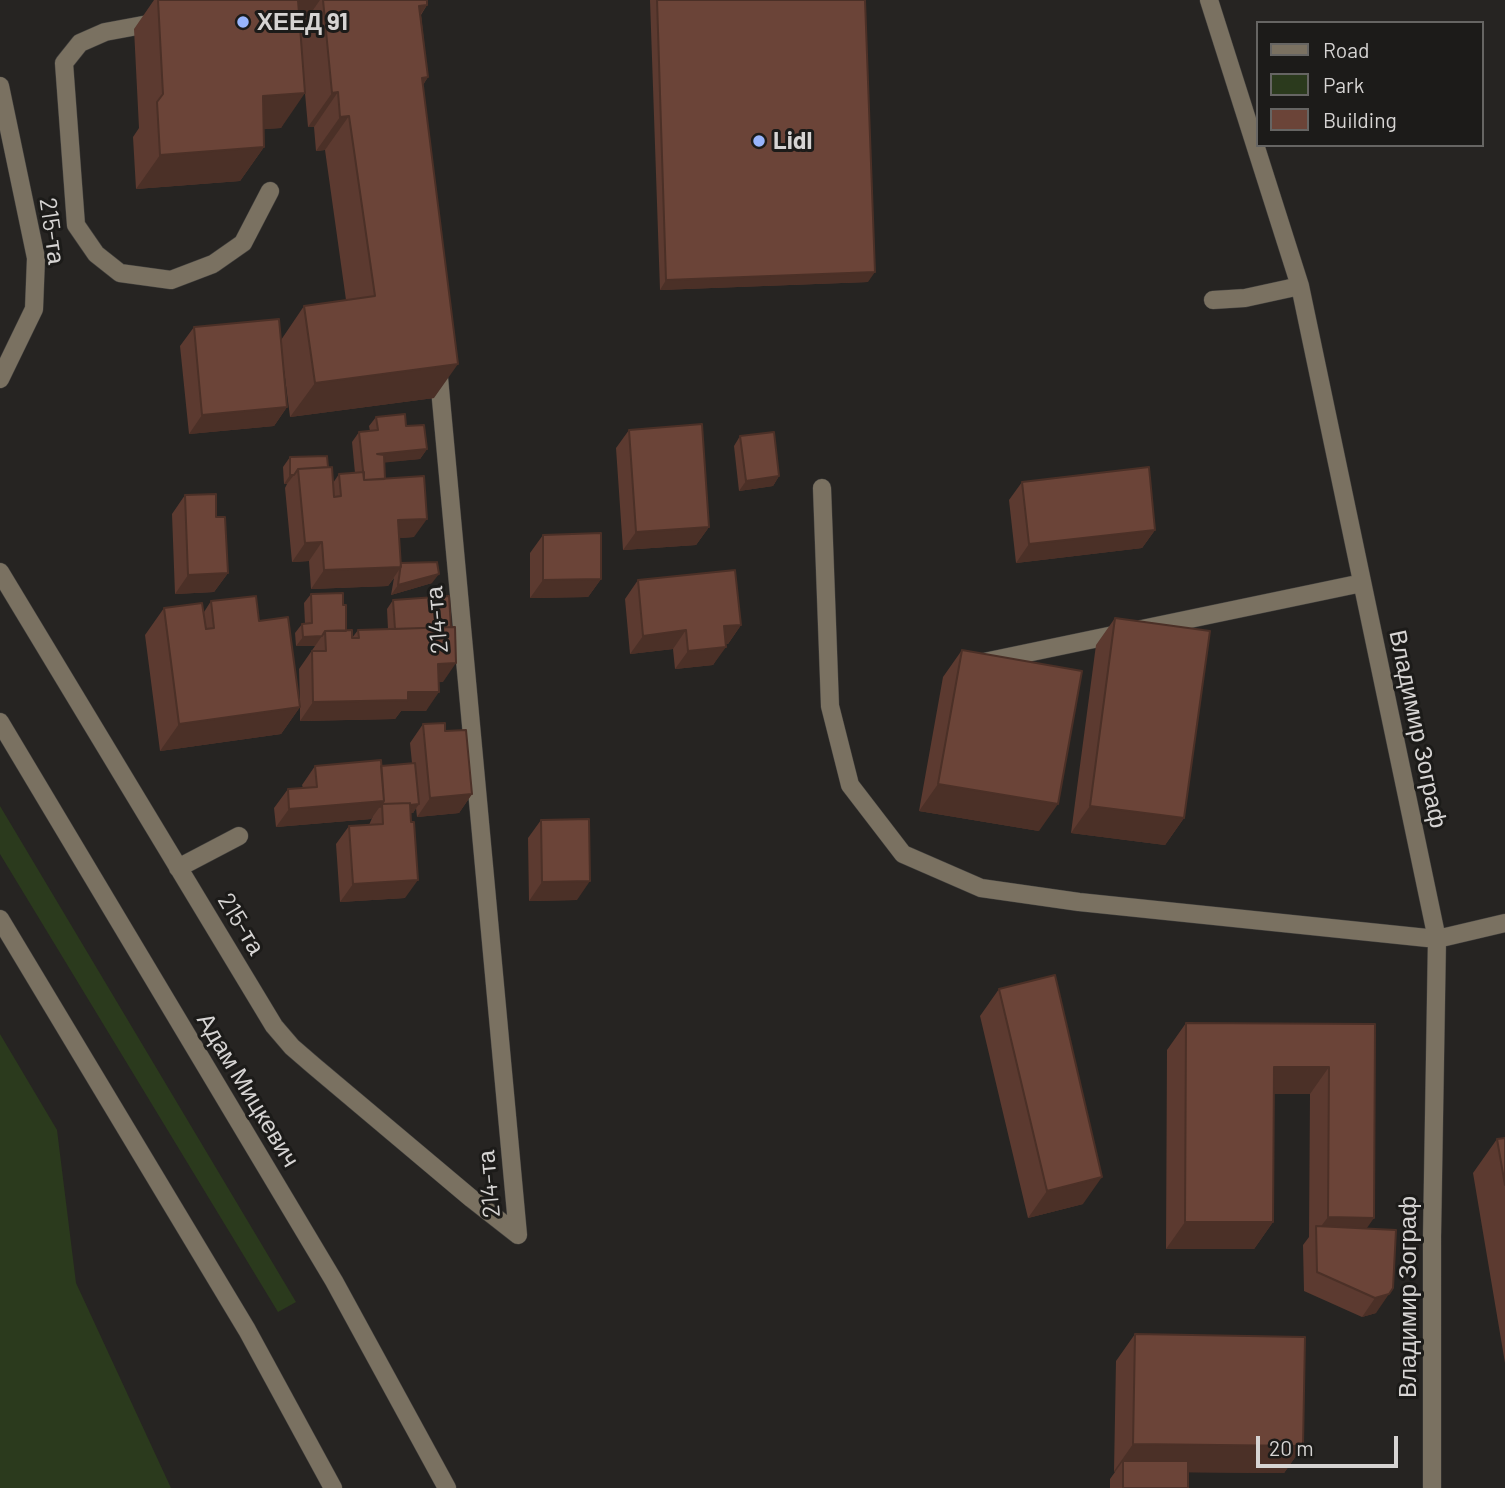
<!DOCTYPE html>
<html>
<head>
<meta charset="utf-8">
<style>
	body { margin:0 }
	#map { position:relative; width:1505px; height:1488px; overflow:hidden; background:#262422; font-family:Barlow,sans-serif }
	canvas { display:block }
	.legend { position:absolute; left:1256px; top:21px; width:228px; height:126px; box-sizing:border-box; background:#1c1b19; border:2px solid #666563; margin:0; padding:9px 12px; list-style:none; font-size:21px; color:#d6d4d3 }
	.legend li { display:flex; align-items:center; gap:14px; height:35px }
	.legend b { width:35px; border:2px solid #666563 }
	.scale { position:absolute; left:1256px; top:1436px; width:142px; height:32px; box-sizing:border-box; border:4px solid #d6d4d3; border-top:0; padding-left:9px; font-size:21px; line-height:24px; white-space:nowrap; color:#d6d4d3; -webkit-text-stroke:5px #1c1b19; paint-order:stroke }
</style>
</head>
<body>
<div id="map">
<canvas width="1505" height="1488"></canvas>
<ul class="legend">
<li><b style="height:9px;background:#7a7161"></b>Road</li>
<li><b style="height:19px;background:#2b3a1d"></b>Park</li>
<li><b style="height:19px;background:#6b4438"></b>Building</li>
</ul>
<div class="scale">20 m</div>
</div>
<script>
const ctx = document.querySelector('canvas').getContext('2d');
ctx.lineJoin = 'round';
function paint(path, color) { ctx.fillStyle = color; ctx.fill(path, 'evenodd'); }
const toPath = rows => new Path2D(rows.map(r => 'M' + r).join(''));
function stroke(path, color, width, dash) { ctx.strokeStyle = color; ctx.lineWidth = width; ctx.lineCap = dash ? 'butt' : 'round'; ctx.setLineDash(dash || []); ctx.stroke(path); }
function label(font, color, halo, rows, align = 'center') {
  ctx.font = font + ' Barlow,sans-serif'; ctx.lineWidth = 6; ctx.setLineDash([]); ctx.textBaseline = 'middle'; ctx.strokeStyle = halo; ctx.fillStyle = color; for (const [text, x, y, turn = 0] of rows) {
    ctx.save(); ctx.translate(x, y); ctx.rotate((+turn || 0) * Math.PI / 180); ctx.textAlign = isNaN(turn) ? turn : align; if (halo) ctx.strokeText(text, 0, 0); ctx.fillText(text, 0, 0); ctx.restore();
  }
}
const green = toPath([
	[0,806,296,1302,278,1312,0,854],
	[0,1034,57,1130,76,1283,171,1488,0,1488]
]);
const minor = toPath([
	[1209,0,1300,286,1437,939,1432,1237,1432,1488],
	[159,22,105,32,80,43,64,63,76,225,96,254,120,273,171,280,213,264,243,243,270,191],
	[0,86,36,258,34,309,0,379],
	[1213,300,1245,298,1300,286],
	[438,367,518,1235],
	[822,488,830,706,850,785,903,854,981,888,1079,902,1437,939,1505,923],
	[0,572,274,1026,292,1047,314,1066,472,1199,518,1235],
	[984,662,1362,583],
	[0,722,334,1281,447,1488],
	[178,868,239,836],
	[0,919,247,1330,333,1488]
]);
const wall = toPath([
	[154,0,427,0,427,5,421,15,428,77,423,85,434,398,290,417,282,354,287,407,274,426,189,434,180,346,194,327,281,340,304,306,346,300,325,150,316,151,314,127,308,127,304,82,281,128,263,129,264,147,240,181,136,189,133,137,139,128,134,29],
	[650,0,865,0,868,282,660,290],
	[376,417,406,426,427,449,420,459,384,462,385,479,414,537,399,538,401,564,432,583,391,595,394,578,388,586,311,589,309,561,292,562,285,488,287,484,284,484,283,467,290,457,328,467,333,483,339,474,355,473,352,442,359,432,370,431,369,426],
	[629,430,709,527,696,545,623,550,616,448],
	[740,436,779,476,773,486,739,491,734,446],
	[1022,482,1155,530,1142,548,1016,563,1009,500],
	[185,495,216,517,228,573,214,592,175,594,172,514],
	[543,535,601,579,588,597,530,598,530,553],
	[638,580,741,625,728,644,726,644,713,665,675,669,673,649,630,654,625,599],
	[311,594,352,638,358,630,388,629,387,609,393,600,443,682,438,682,426,711,401,711,395,719,300,721,300,707,281,734,160,751,145,635,164,608,204,612,211,601,259,621,300,703,299,669,315,646,296,646,295,633,302,624,305,624,304,603],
	[1115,618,1184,818,1165,845,1071,833,1096,645],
	[962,650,1039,831,919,811,943,677],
	[423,724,445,731,472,794,459,813,417,817,416,808,413,813,410,813,405,898,340,902,336,844,349,826,369,825,373,816,371,819,276,827,274,808,288,789,303,788,302,785,315,766,381,766,412,763,410,743],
	[541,820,577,900,529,901,528,838],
	[999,989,1083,1204,1028,1218,980,1016],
	[1186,1023,1375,1024,1366,1229,1396,1230,1376,1313,1362,1317,1304,1291,1303,1245,1309,1237,1310,1094,1274,1094,1273,1222,1254,1249,1166,1249,1167,1050],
	[1505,1138,1505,1363,1473,1173,1497,1139],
	[1135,1334,1303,1446,1284,1473,1188,1472,1188,1488,1110,1488,1110,1479,1115,1472,1114,1471,1116,1361]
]);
const shadedWall = toPath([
	[295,0,320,0,299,30],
	[427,5,403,39,419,6],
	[428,77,404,111,422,78],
	[338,92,314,127,308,127,332,93],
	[305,93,281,128,239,131,263,96],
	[349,116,325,150,316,151,340,117],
	[264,147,240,181,136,189,160,155],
	[875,272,868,282,660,290,666,280],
	[458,364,434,398,290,417,315,383],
	[287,407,274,426,189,434,202,415],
	[427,449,420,459,371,464,377,454],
	[290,475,294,475,287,484,284,484],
	[779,476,773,486,739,491,746,481],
	[427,519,414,537,385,539,398,520],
	[709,527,696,545,623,550,636,532],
	[1155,530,1142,548,1016,563,1029,544],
	[322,542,309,561,292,562,305,543],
	[401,567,388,586,311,589,324,570],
	[228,573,214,592,175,594,188,575],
	[439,574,432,583,391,595,398,585],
	[601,579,588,597,530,598,543,580],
	[741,625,728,644,711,645,724,626],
	[686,630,673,649,630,654,643,636],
	[322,636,315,646,296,646,303,637],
	[726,647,713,665,675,669,688,651],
	[456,663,443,682,425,683,438,664],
	[408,692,439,692,426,711,401,711,395,719,300,721,313,702],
	[300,707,281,734,160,751,179,724],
	[938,784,1058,804,1039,831,919,811],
	[472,794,459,813,417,817,430,798],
	[384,801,371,819,276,827,289,809],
	[419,804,413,813,382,816,382,807],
	[1090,806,1184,818,1165,845,1071,833],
	[418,880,405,898,340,902,353,884],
	[590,881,577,900,529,901,542,882],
	[1274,1067,1329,1067,1310,1094,1255,1094],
	[1102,1177,1083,1204,1028,1218,1047,1191],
	[1328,1217,1374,1218,1355,1245,1316,1233],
	[1185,1222,1273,1222,1254,1249,1166,1249],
	[1389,1294,1376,1313,1362,1317,1375,1298],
	[1133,1444,1303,1446,1284,1473,1123,1472,1123,1461,1115,1472,1114,1471]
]);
const building = toPath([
	[158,0,298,0,305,93,263,96,264,147,160,155,157,102,163,94,158,0],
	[323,0,427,0,427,5,419,6,428,77,422,78,458,364,315,383,304,306,375,296,349,116,340,117,338,92,332,93,323,0],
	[657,0,865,0,875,272,666,280,657,0],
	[279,319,287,407,202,415,194,327,279,319],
	[405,414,406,426,424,425,427,449,377,454,384,455,385,479,364,480,359,432,378,430,376,417,405,414],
	[702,424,709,527,636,532,629,430,702,424],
	[774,432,779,476,746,481,740,436,774,432],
	[327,456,328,467,298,469,294,475,290,475,290,457,327,456],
	[332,467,334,497,341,496,339,474,364,472,364,480,424,476,427,519,398,520,401,567,324,570,322,542,305,543,298,469,332,467],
	[1149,467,1155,530,1029,544,1022,482,1149,467],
	[216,494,216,517,225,517,228,573,188,575,185,495,216,494],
	[601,533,601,579,543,580,543,535,601,533],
	[437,562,439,574,398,585,401,563,437,562],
	[735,570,741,625,724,626,726,647,688,651,686,630,643,636,638,580,735,570],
	[343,593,343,605,346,605,346,631,325,631,322,636,303,637,302,624,312,623,311,594,343,593],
	[256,596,259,621,288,617,300,707,179,724,164,608,202,603,206,629,214,628,211,601,256,596],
	[449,596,451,627,395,629,393,600,449,596],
	[1115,618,1210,631,1184,818,1090,806,1115,618],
	[455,627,456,663,438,664,439,692,408,692,408,700,313,702,312,651,326,651,325,631,352,630,352,638,359,638,358,630,455,627],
	[962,650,1082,671,1058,804,938,784,962,650],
	[445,723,445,731,466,730,472,794,430,798,423,724,445,723],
	[381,760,384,801,289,809,288,789,317,787,315,766,381,760],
	[415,763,419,804,410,805,410,803,382,804,380,807,384,801,381,766,415,763],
	[410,803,411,822,414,822,418,880,353,884,349,826,383,824,382,804,410,803],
	[589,819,590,881,542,882,541,820,589,819],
	[1055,975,1102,1177,1047,1191,999,989,1055,975],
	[1186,1023,1375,1024,1374,1218,1328,1217,1329,1067,1274,1067,1273,1222,1185,1222,1186,1023],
	[1505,1138,1505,1185,1497,1139,1505,1138],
	[1316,1226,1396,1230,1393,1288,1389,1294,1375,1298,1317,1272,1316,1226],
	[1135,1334,1305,1337,1303,1446,1133,1444,1135,1334],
	[1123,1461,1188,1461,1188,1488,1123,1488,1123,1461]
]);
const markers = [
	[243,22,7,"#98b5fd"],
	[759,141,7,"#98b5fd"]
];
const poiNames = [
	["ХЕЕД 91",257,22],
	["Lidl",773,141]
];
const streetNames = [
	["215-та",52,231,82],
	["214-та",437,620,-95],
	["Владимир Зограф",1418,729,78],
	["215-та",241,924,59],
	["Адам Мицкевич",248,1090,59],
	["214-та",489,1184,-95],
	["Владимир Зограф",1408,1297,-90]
];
paint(green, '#2b3a1d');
stroke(minor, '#42403e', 19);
stroke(minor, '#7a7161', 18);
paint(wall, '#5c3a30');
paint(shadedWall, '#4b3027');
paint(building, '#6b4438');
stroke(building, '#4b3027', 2);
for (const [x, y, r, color] of markers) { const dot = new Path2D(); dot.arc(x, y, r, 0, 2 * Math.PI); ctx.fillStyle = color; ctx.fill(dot); stroke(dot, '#1c1b19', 2.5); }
label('bold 24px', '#d6d4d3', '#1c1b19', poiNames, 'left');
label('24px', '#d6d4d3', '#1c1b19', streetNames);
</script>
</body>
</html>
